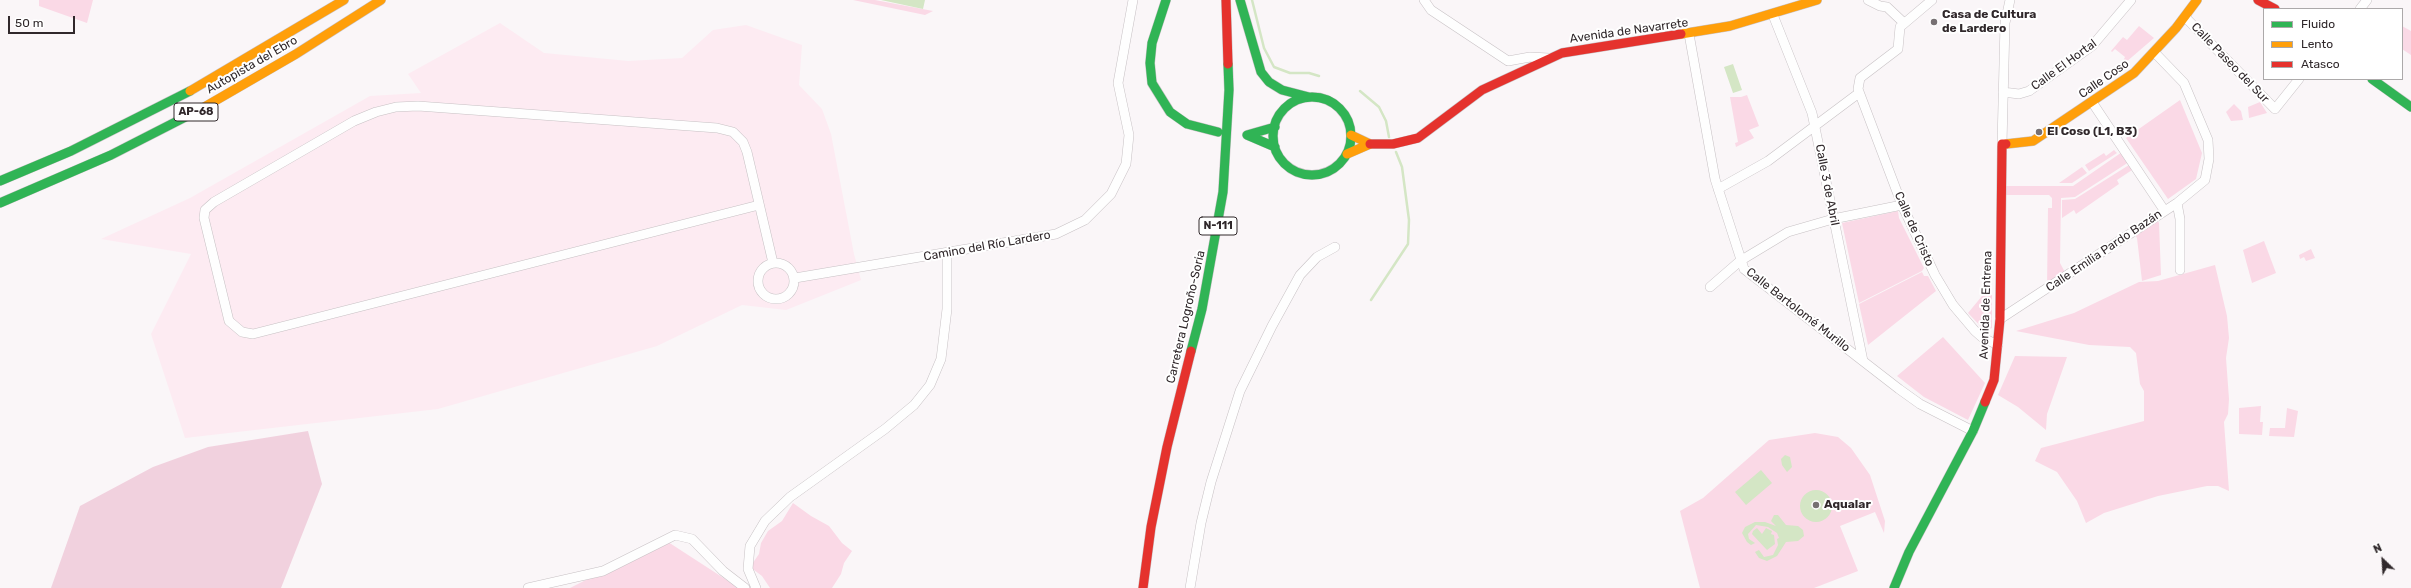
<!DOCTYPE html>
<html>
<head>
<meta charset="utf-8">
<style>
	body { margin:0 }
	#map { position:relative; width:2411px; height:588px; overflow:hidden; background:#faf6f8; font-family:Rubik,sans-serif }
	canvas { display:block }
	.legend { position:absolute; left:2263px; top:8px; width:140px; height:72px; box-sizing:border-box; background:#fff; border:1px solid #aca9aa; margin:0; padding:5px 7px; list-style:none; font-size:12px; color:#30282b }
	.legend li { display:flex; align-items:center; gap:8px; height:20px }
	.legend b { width:20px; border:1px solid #aca9aa }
	.north { position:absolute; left:2363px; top:540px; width:40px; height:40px; -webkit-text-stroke:3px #fff; paint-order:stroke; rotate:335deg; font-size:11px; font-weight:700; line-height:16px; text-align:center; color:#30282b }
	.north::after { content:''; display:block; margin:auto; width:14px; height:18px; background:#30282b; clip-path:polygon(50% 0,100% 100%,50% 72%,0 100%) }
	.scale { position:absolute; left:8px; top:16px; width:67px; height:18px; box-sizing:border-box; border:2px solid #30282b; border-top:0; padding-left:5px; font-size:12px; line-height:14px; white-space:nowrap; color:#30282b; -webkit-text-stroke:3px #fff; paint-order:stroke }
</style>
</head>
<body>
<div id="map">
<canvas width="2411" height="588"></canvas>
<ul class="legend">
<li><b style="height:5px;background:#30b455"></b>Fluido</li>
<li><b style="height:5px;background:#ff9f0a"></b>Lento</li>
<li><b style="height:5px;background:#e5322d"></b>Atasco</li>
</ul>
<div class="north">N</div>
<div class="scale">50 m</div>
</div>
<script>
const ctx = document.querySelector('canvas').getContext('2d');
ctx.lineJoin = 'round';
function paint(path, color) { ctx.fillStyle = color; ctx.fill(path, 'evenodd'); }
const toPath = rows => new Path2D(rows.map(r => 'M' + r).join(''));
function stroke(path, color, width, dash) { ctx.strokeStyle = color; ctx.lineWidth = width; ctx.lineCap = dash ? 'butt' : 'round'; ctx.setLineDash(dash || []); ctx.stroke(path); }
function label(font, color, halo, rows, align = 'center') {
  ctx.font = font + ' Rubik,sans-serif'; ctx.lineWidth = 4; ctx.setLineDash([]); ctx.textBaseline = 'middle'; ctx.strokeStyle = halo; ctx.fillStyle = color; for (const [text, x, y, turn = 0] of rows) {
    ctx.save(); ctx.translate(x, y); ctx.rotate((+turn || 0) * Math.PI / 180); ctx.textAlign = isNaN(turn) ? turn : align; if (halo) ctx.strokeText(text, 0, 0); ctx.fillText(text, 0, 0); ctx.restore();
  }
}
const built = toPath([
	[500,23,544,53,628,61,682,58,713,30,746,25,802,45,799,85,822,109,831,134,854,254,861,280,786,310,742,305,657,346,438,409,185,438,151,334,191,254,101,239,190,198,370,96,421,93,408,74]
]);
const green = toPath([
	[39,0,93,0,87,23,39,6],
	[853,0,875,0,933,11,925,15],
	[2139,26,2154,38,2125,63,2123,61,2125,57,2115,49,2112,52,2111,51,2123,37,2127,40],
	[2402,26,2411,31,2411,55,2402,49],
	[1747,95,1759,126,1749,130,1754,138,1736,147,1735,143,1738,142,1730,97,1741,97],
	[2180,100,2202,153,2196,179,2168,199,2126,138],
	[2260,102,2267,113,2249,118,2248,107],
	[2234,104,2241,111,2243,120,2231,121,2226,112],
	[2114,150,2117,153,2089,171,2085,165,2104,153,2106,156],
	[2125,150,2132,160,2075,197,2061,198,2060,263,2067,276,2047,289,2048,208,2052,208,2052,198,2049,195,2001,195,2001,186,2073,186],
	[2129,165,2132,170,2117,180,2119,184,2076,214,2074,210,2062,218,2062,200,2075,199],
	[2082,167,2087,173,2072,183,2059,183],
	[1898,211,1899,218,1924,268,1922,271,1859,303,1842,223],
	[2156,218,2159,223,2161,275,2142,281,2137,238,2134,233],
	[2264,241,2276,273,2252,283,2243,250],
	[2311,249,2315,258,2306,261,2304,257,2300,259,2299,255],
	[2215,265,2227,316,2229,338,2226,358,2229,399,2228,414,2224,422,2229,491,2218,486,2207,486,2158,496,2104,513,2086,523,2077,501,2057,472,2035,461,2041,448,2144,421,2144,391,2140,384,2136,353,2130,347,2089,345,2016,331,2074,313,2139,282,2158,281],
	[1922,272,1924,276,1928,276,1936,291,1868,345,1859,304],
	[1992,295,1992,328,1985,331,1968,313,1982,296],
	[1943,337,1985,383,1968,420,1924,397,1897,376],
	[2015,356,2067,357,2047,414,2046,430,2018,407,1998,395],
	[2261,406,2260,422,2263,422,2262,435,2239,434,2239,408],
	[2287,408,2298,411,2294,437,2269,436,2270,428,2285,428],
	[1815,433,1838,437,1851,448,1870,475,1885,521,1884,533,1875,512,1840,526,1858,571,1814,588,1700,588,1680,511,1703,498,1769,440],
	[793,503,811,516,829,526,842,543,852,551,844,563,841,574,832,588,770,588,762,576,750,567,759,554,761,543,768,531,782,521],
	[665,540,739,588,570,588]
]);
const forest = toPath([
	[308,431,322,484,281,588,51,588,80,506,153,467,208,447]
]);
const water = toPath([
	[881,0,925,0,923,9],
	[1733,64,1742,90,1733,93,1724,67],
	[1785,455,1790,457,1792,467,1787,472,1782,465,1781,459],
	[1761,470,1772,483,1746,505,1735,492],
	'1800 506a16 16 0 1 1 32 0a16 16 0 1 1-32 0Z',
	[1774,515,1778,515,1786,525,1798,526,1803,530,1804,536,1798,541,1786,542,1777,556,1767,561,1759,558,1755,552,1759,550,1764,557,1773,555,1778,545,1777,539,1779,538,1777,533,1768,527,1756,525,1748,534,1749,539,1755,543,1751,545,1747,542,1742,533,1745,527,1755,522,1765,522,1776,526,1771,521],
	[1757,528,1762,534,1766,528,1772,531,1771,534,1774,535,1775,544,1767,550,1752,534,1753,531]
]);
const stream = toPath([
	[1252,0,1264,48,1274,67,1290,73,1309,73,1319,76],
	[1360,91,1379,107,1386,121,1389,137],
	[1371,300,1408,244,1409,220,1402,167,1396,152]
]);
const street = toPath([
	[1424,0,1431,10,1508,61,1530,57,1549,58],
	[1868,0,1880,6,1887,7],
	[1932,0,1900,27,1898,49,1860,78,1858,89,1902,205,1935,275,1953,305,1975,331,1983,338,1998,345],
	[1887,7,1904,23],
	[2360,9,2367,0],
	[1773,15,1812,113,1863,361],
	[2185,17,2275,109,2299,79],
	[1689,34,1715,179,1744,269,1899,389,1920,404,1973,431],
	[2003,92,2019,94,2029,91,2092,46,2131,0],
	[2092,102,2164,210],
	[2002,144,2005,23,2010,0],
	[1718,189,1768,161,1859,93],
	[2177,203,2180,219,2180,270],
	[759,205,253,334,242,332,229,321,204,218,205,210,214,202,354,121,376,112,396,107,418,106,717,128,733,132,743,142,747,152,773,263],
	'758 281a18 18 0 1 1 36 0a18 18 0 1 1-36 0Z',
	[795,278,1056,234,1085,220,1111,194,1126,164,1129,135,1118,83,1133,0],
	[1710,287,1740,261,1788,232,1833,219,1902,205],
	[2000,319,2177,203,2205,180,2209,159,2208,140,2184,83,2155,53],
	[528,588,603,571,675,535,692,539,723,571,745,588],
	[756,588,748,569,750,546,765,521,790,497,885,429,914,405,930,385,941,359,947,309,947,253],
	[1190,588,1201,523,1211,482,1240,391,1272,326,1300,275,1317,257,1335,247]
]);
const fast = toPath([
	[1166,0,1152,43,1150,63,1152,83,1170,112,1187,124,1218,132],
	[1240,0,1261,72,1269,82,1282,90,1309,97],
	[2372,79,2411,107],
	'1273 136a39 39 0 1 1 78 0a39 39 0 1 1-78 0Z',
	[1275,127,1247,135,1275,147],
	[0,181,71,151,190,91],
	[0,203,111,155,201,109],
	[1191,351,1202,309,1223,192,1229,90,1228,64],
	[1894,588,1909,552,1973,431,1985,402]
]);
const slow = toPath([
	[1681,34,1730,26,1817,0],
	[190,91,344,0],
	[201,109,296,54,381,0],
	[2006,144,2033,141,2134,73,2176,28,2197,0],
	[1347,154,1370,144,1351,135]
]);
const jam = toPath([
	[1226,0,1228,64],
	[2258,0,2275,9],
	[1370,144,1393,144,1418,138,1482,90,1562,53,1681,34],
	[1985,402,1994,380,2000,319,2002,144,2006,144],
	[1143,588,1151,527,1167,447,1191,351]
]);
const markers = [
	[1934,22,4,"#777073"],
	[2039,132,4,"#777073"],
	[1816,505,4,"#777073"]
];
const shields = [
	[196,112,44],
	[1218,226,38]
];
const shieldNames = [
	["AP-68",196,112],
	["N-111",1218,226]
];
const poiNames = [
	["Casa de Cultura",1942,15],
	["de Lardero",1942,29],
	["El Coso (L1, B3)",2047,132],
	["Aqualar",1824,505]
];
const streetNames = [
	["Avenida de Navarrete",1629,31,-8],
	["Calle Paseo del Sur",2230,63,46],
	["Autopista del Ebro",252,65,-30],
	["Calle El Hortal",2064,65,-36],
	["Calle Coso",2104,79,-35],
	["Calle 3 de Abril",1827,185,79],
	["Calle de Cristo",1914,229,66],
	["Camino del Río Lardero",987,246,-10],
	["Calle Emilia Pardo Bazán",2104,251,-34],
	["Avenida de Entrena",1986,305,-88],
	["Calle Bartolomé Murillo",1798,310,38],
	["Carretera Logroño-Soria",1186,317,-77]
];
paint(built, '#fdebf2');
paint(green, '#fad9e6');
paint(forest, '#f1d1de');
paint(water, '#d4e6c5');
stroke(stream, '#d4e6c5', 2.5);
stroke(street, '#c7c1c4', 10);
stroke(fast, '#c7c1c4', 10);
stroke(slow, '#c7c1c4', 10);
stroke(jam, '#c7c1c4', 10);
stroke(street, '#fefefe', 9);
stroke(fast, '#30b455', 9);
stroke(slow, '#ff9f0a', 9);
stroke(jam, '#e5322d', 9);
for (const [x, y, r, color] of markers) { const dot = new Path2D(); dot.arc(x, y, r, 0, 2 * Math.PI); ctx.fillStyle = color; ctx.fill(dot); stroke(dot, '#fff', 1.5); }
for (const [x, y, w] of shields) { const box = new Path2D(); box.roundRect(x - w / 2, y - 9, w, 18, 3); ctx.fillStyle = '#fff'; ctx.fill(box); stroke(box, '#30282b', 1); }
label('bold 11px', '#30282b', null, shieldNames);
label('bold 12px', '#30282b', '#fff', poiNames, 'left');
label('12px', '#30282b', '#fff', streetNames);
</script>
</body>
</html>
